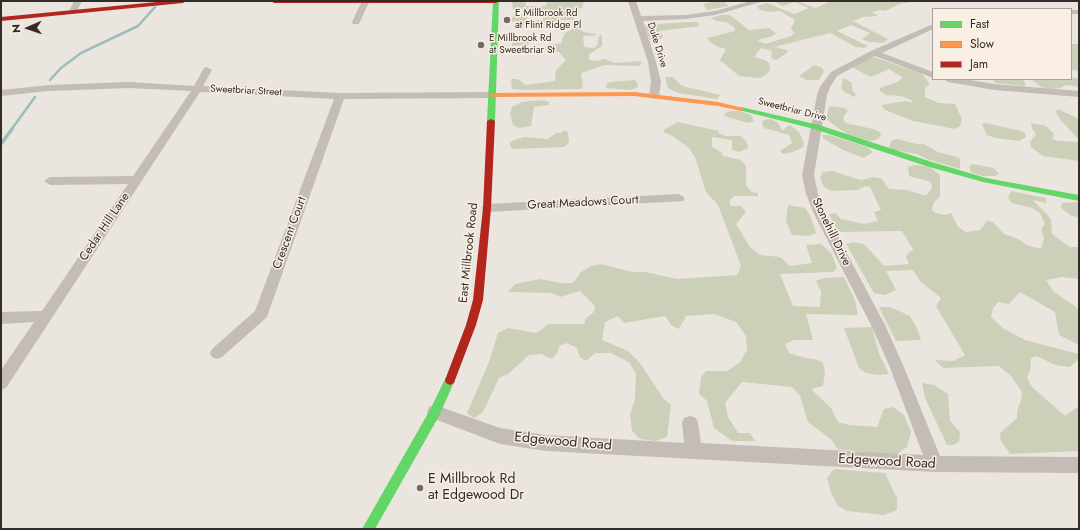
<!DOCTYPE html>
<html>
<head>
<meta charset="utf-8">
<style>
	body { margin:0 }
	#map { position:relative; width:1080px; height:530px; overflow:hidden; background:#ebe5df; font-family:Jost,sans-serif }
	canvas { display:block }
	.frame { position:absolute; inset:0; border:2px solid #342a26; pointer-events:none }
	.legend { position:absolute; left:932px; top:8px; width:140px; height:72px; box-sizing:border-box; background:#f9efe5; border:1px solid #aaa099; margin:0; padding:5px 7px; list-style:none; font-size:12px; color:#342a26 }
	.legend li { display:flex; align-items:center; gap:8px; height:20px }
	.legend b { width:20px; border:1px solid #aaa099 }
	.north { position:absolute; left:8px; top:8px; width:40px; height:40px; -webkit-text-stroke:3px #f9efe5; paint-order:stroke; rotate:268deg; font-size:11px; font-weight:700; line-height:16px; text-align:center; color:#342a26 }
	.north::after { content:''; display:block; margin:auto; width:14px; height:18px; background:#342a26; clip-path:polygon(50% 0,100% 100%,50% 72%,0 100%) }
</style>
</head>
<body>
<div id="map">
<canvas width="1080" height="530"></canvas>
<div class="frame"></div>
<ul class="legend">
<li><b style="height:5px;background:#63d668"></b>Fast</li>
<li><b style="height:5px;background:#ff974d"></b>Slow</li>
<li><b style="height:5px;background:#b3261e"></b>Jam</li>
</ul>
<div class="north">N</div>
</div>
<script>
const ctx = document.querySelector('canvas').getContext('2d');
ctx.lineJoin = 'round';
function paint(path, color) { ctx.fillStyle = color; ctx.fill(path, 'evenodd'); }
const toPath = rows => new Path2D(rows.map(r => 'M' + r).join(''));
function stroke(path, color, width, dash) { ctx.strokeStyle = color; ctx.lineWidth = width; ctx.lineCap = dash ? 'butt' : 'round'; ctx.setLineDash(dash || []); ctx.stroke(path); }
function label(font, color, halo, rows, align = 'center') {
  ctx.font = font + ' Jost,sans-serif'; ctx.lineWidth = 3; ctx.setLineDash([]); ctx.textBaseline = 'middle'; ctx.strokeStyle = halo; ctx.fillStyle = color; for (const [text, x, y, turn = 0] of rows) {
    ctx.save(); ctx.translate(x, y); ctx.rotate((+turn || 0) * Math.PI / 180); ctx.textAlign = isNaN(turn) ? turn : align; if (halo) ctx.strokeText(text, 0, 0); ctx.fillText(text, 0, 0); ctx.restore();
  }
}
const green = toPath([
	[512,1,525,1,526,6,545,6,548,1,584,1,582,8,573,10,575,17,573,20,558,20,561,27,546,26,544,22,525,23,522,28,518,27,516,21,511,22,513,16,526,13,527,20,543,20,544,9,513,9],
	[717,1,723,1,729,6,707,10,703,4],
	[773,1,797,1,816,8,829,2,828,1,918,1,900,4,885,11,880,10,871,12,878,16,863,17,853,21,888,39,883,43,870,42,862,39,870,33,851,25,837,31,868,46,863,48,856,47,830,33,774,47,788,50,787,53,776,60,771,58,772,51,761,48,754,57,765,60,769,63,770,70,767,74,760,78,739,76,720,60,726,49,718,47,710,42,707,38,735,31,734,27,726,22,716,21,711,18,721,15,730,15,749,30,769,28,776,33,773,36,757,40,765,44,791,36,794,33,791,28,795,20,780,11,769,12,760,10,757,6,767,3,794,14,809,8,795,2,783,6],
	[693,22,697,22,700,26,660,31,663,36,661,39,650,40,645,29,645,25,656,24],
	[578,26,582,28,581,30,583,32,597,34,593,36,583,36,584,47,594,48,597,46,599,36,602,35,602,46,589,54,589,60,596,61,605,59,615,63,641,61,642,64,638,66,605,65,584,72,581,74,583,86,581,89,523,90,512,89,511,79,517,79,526,85,555,81,556,70,566,60,559,52,540,49,549,45,562,43,562,39,565,33],
	[531,35,528,45,512,46,513,37,523,37],
	[1071,44,1079,44,1079,71,1071,70],
	[874,57,922,74,930,84,925,88,925,97,938,103,955,104,962,119,960,126,955,129,913,121,885,110,881,105,906,101,912,103,911,100,901,96,886,95,880,91,880,88,897,82,903,78,889,69,871,77,855,69,853,65],
	[814,65,821,67,824,71,819,80,806,80,799,76],
	[665,77,673,77,682,86,720,95,717,99,678,93,668,88],
	[843,78,852,83,852,89,856,95,854,97,843,91,841,88],
	[1079,78,1079,87,1066,85,1060,88,1050,89,1041,87,1031,79],
	[993,79,1023,79,1026,85,1024,86,995,83],
	[635,80,637,83,638,87,630,90,606,88,607,83,611,82],
	[542,100,549,102,549,105,534,107,531,126,519,128,513,125,510,114,512,107,522,102],
	[829,106,845,108,848,111,843,117,845,123,873,129,880,132,881,135,878,139,870,141,850,136,841,130,826,119],
	[1055,110,1060,110,1079,119,1079,140,1059,118],
	[730,111,740,111,751,115,754,121,748,123,724,116,725,113],
	[771,119,778,123,783,131,786,127,790,125,799,132,804,143,803,147,793,152,783,154,780,151,792,143,789,135,764,128,762,122,764,120],
	[678,122,719,131,718,133,726,136,741,136,746,141,748,148,739,152,732,150,732,140,712,137,712,147,721,152,723,156,741,160,746,166,746,186,752,192,758,193,758,196,734,196,729,202,731,206,741,206,746,212,736,224,750,247,760,255,780,257,790,266,812,263,806,245,821,244,831,253,837,268,833,272,780,274,793,306,820,307,821,291,816,281,823,278,844,277,855,300,858,315,806,314,813,340,794,340,785,344,789,353,805,358,815,359,823,363,825,373,823,386,811,389,831,408,838,422,849,425,877,427,884,409,893,407,904,415,911,432,907,447,896,455,837,449,832,440,808,422,800,396,792,387,742,382,725,403,728,417,738,433,750,433,755,441,732,441,714,428,707,401,699,394,701,377,706,371,727,371,740,362,747,350,746,336,736,322,714,314,686,316,679,329,672,326,665,316,624,323,618,316,605,322,602,340,628,351,640,363,663,398,671,405,667,437,656,441,640,439,632,431,630,414,635,400,636,374,629,362,611,353,595,353,586,361,580,357,577,348,567,343,559,346,558,352,552,359,541,354,529,355,508,374,499,378,483,412,474,418,467,413,489,362,498,333,508,328,536,333,549,324,584,324,586,318,594,312,595,306,580,291,560,297,552,293,508,292,515,284,540,279,561,283,573,283,581,272,591,266,601,264,632,272,645,272,677,279,737,275,741,266,718,205,706,192,695,157,689,148,671,135,663,132,665,129],
	[985,123,1021,131,1025,133,1026,137,1019,141,995,138,987,135,982,124],
	[1031,123,1046,126,1054,134,1052,138,1057,141,1079,142,1079,161,1043,156,1031,147,1030,142,1036,134,1032,129],
	[564,130,568,132,569,142,564,147,513,149,510,146,510,142,514,140,524,137,547,139,557,133,561,133],
	[822,135,829,135,867,147,873,152,864,158,843,150,824,139],
	[898,139,916,144,924,144,938,152,958,157,960,159,960,169,927,159,917,154,888,149,892,140],
	[972,164,994,168,999,174,995,176,982,176,971,172,969,167],
	[915,165,930,167,940,175,940,197,934,202,932,210,936,213,945,215,951,213,958,227,966,232,980,230,987,221,993,222,1004,234,1016,238,1027,245,1041,249,1044,238,1041,229,1045,224,1040,213,1032,208,1012,203,1008,198,1011,191,1046,198,1046,203,1033,200,1051,219,1052,234,1070,247,1078,247,1079,244,1079,279,1062,277,1046,280,1054,292,1075,306,1079,311,1079,345,1059,335,1055,312,1020,292,1009,304,998,302,993,308,991,317,1004,329,1025,340,1078,354,1078,360,1070,367,1055,365,1037,356,1031,358,1030,371,1027,377,1031,386,1065,416,1079,406,1079,451,1010,454,1001,441,1000,433,1017,418,1017,411,1021,400,1022,392,1011,376,999,366,943,368,935,360,953,361,965,355,936,306,941,298,921,282,913,270,886,271,896,290,885,295,874,293,846,244,853,242,864,244,884,266,909,264,906,257,910,251,914,251,902,231,839,232,832,220,829,214,835,213,841,219,864,224,878,221,874,212,881,210,870,187,865,186,858,190,831,191,824,187,820,178,823,172,832,171,861,180,874,177,882,179,889,189,907,190,926,196,932,188,931,182,909,176,908,167],
	[1076,202,1079,203,1079,218,1070,215,1061,208,1062,203],
	[788,205,805,208,811,217,816,233,809,236,792,235,786,221],
	[879,307,890,307,910,316,917,328,921,340,896,341],
	[872,327,879,354,889,374,877,375,866,373,859,368,844,328],
	[922,383,934,385,948,394,950,421,960,432,959,442,953,445,947,445,925,398],
	[834,469,885,473,897,498,897,510,884,515,847,511,838,506,831,493,827,478]
]);
const streamFar1 = toPath([
	[50,80,61,68,81,53,138,26,155,7],
	[11,130,35,97]
]);
const stream = toPath([
	[1,144,12,129]
]);
const street = toPath([
	[74,1,82,1,76,13,73,13,69,11,74,1],
	[362,1,369,2,359,24,353,24,352,22,362,1],
	[628,1,636,1,641,16,686,15,715,11,751,1,764,1,715,15,686,19,643,21,656,62,661,82,659,96,654,99,649,96,651,82,648,62,628,1],
	[1071,10,1079,10,1079,14,1071,14,1071,10],
	[933,24,933,29,882,53,933,72,933,78,875,56,837,76,830,87,827,95,814,175,818,194,826,214,885,325,903,365,940,456,1079,457,1079,473,935,472,546,451,500,444,429,417,427,412,429,407,435,405,500,428,546,435,684,443,682,423,684,418,690,416,696,418,698,423,701,443,923,455,889,365,871,325,814,214,806,194,802,175,817,95,820,87,831,72,871,51,933,24],
	[207,67,212,70,203,86,340,93,492,92,497,95,492,98,344,99,268,314,266,318,222,357,217,359,212,357,210,353,212,349,255,311,334,99,200,92,6,388,1,390,1,370,34,322,1,324,1,312,42,311,128,184,50,185,44,181,50,177,133,176,191,91,129,88,49,91,1,96,1,90,49,85,129,82,194,86,204,68,207,67],
	[943,79,964,79,994,84,1079,91,1079,97,994,90,948,82,943,79],
	[679,194,685,198,683,201,487,212,481,208,487,204,679,194]
]);
const fast = toPath([
	[493,1,499,1,495,121,491,123,487,121,493,1],
	[741,107,819,125,932,162,986,178,1079,195,1079,201,983,182,926,166,814,129,739,110,739,108,741,107],
	[450,375,454,377,455,380,439,416,375,529,362,529,431,408,446,377,450,375]
]);
const slow = toPath([
	[634,92,718,102,743,108,744,109,741,111,718,106,634,96,492,97,489,95,492,93,634,92]
]);
const jam = toPath([
	[167,1,186,1,183,3,1,21,1,17,167,1],
	[271,1,499,1,496,3,274,3,271,1],
	[491,119,495,121,491,208,483,300,476,325,455,380,454,383,450,385,446,383,445,380,466,325,473,300,483,208,487,121,491,119]
]);
const markers = [
	[507,20,4,"#746b67"],
	[481,45,4,"#746b67"],
	[420,488,4,"#746b67"]
];
const farPoinames = [
	["E Millbrook Rd",515,14],
	["at Flint Ridge Pl",515,26],
	["E Millbrook Rd",489,39],
	["at Sweetbriar St",489,51]
];
const farStreetnames = [
	["Duke Drive",657,45,73],
	["Sweetbriar Street",246,91,3],
	["Sweetbriar Drive",792,110,14]
];
const streetNames = [
	["Great Meadows Court",583,203,-3],
	["Cedar Hill Lane",105,227,-56],
	["Stonehill Drive",831,232,64],
	["Crescent Court",290,233,-70],
	["East Millbrook Road",469,253,-84]
];
const nearStreetnames = [
	["Edgewood Road",563,442,5],
	["Edgewood Road",887,462,3]
];
const nearPoinames = [
	["E Millbrook Rd",428,480],
	["at Edgewood Dr",428,496]
];
paint(green, '#cdd0b8');
stroke(streamFar1, '#9abebc', 2.5);
stroke(stream, '#9abebc', 3.5);
paint(street, '#c4bdb7');
paint(fast, '#63d668');
paint(slow, '#ff974d');
paint(jam, '#b3261e');
for (const [x, y, r, color] of markers) { const dot = new Path2D(); dot.arc(x, y, r, 0, 2 * Math.PI); ctx.fillStyle = color; ctx.fill(dot); stroke(dot, '#f9efe5', 1.5); }
label('10px', '#342a26', '#f9efe5', farPoinames, 'left');
label('10px', '#342a26', '#f9efe5', farStreetnames);
label('12px', '#342a26', '#f9efe5', streetNames);
label('14px', '#342a26', '#f9efe5', nearStreetnames);
label('14px', '#342a26', '#f9efe5', nearPoinames, 'left');
</script>
</body>
</html>
